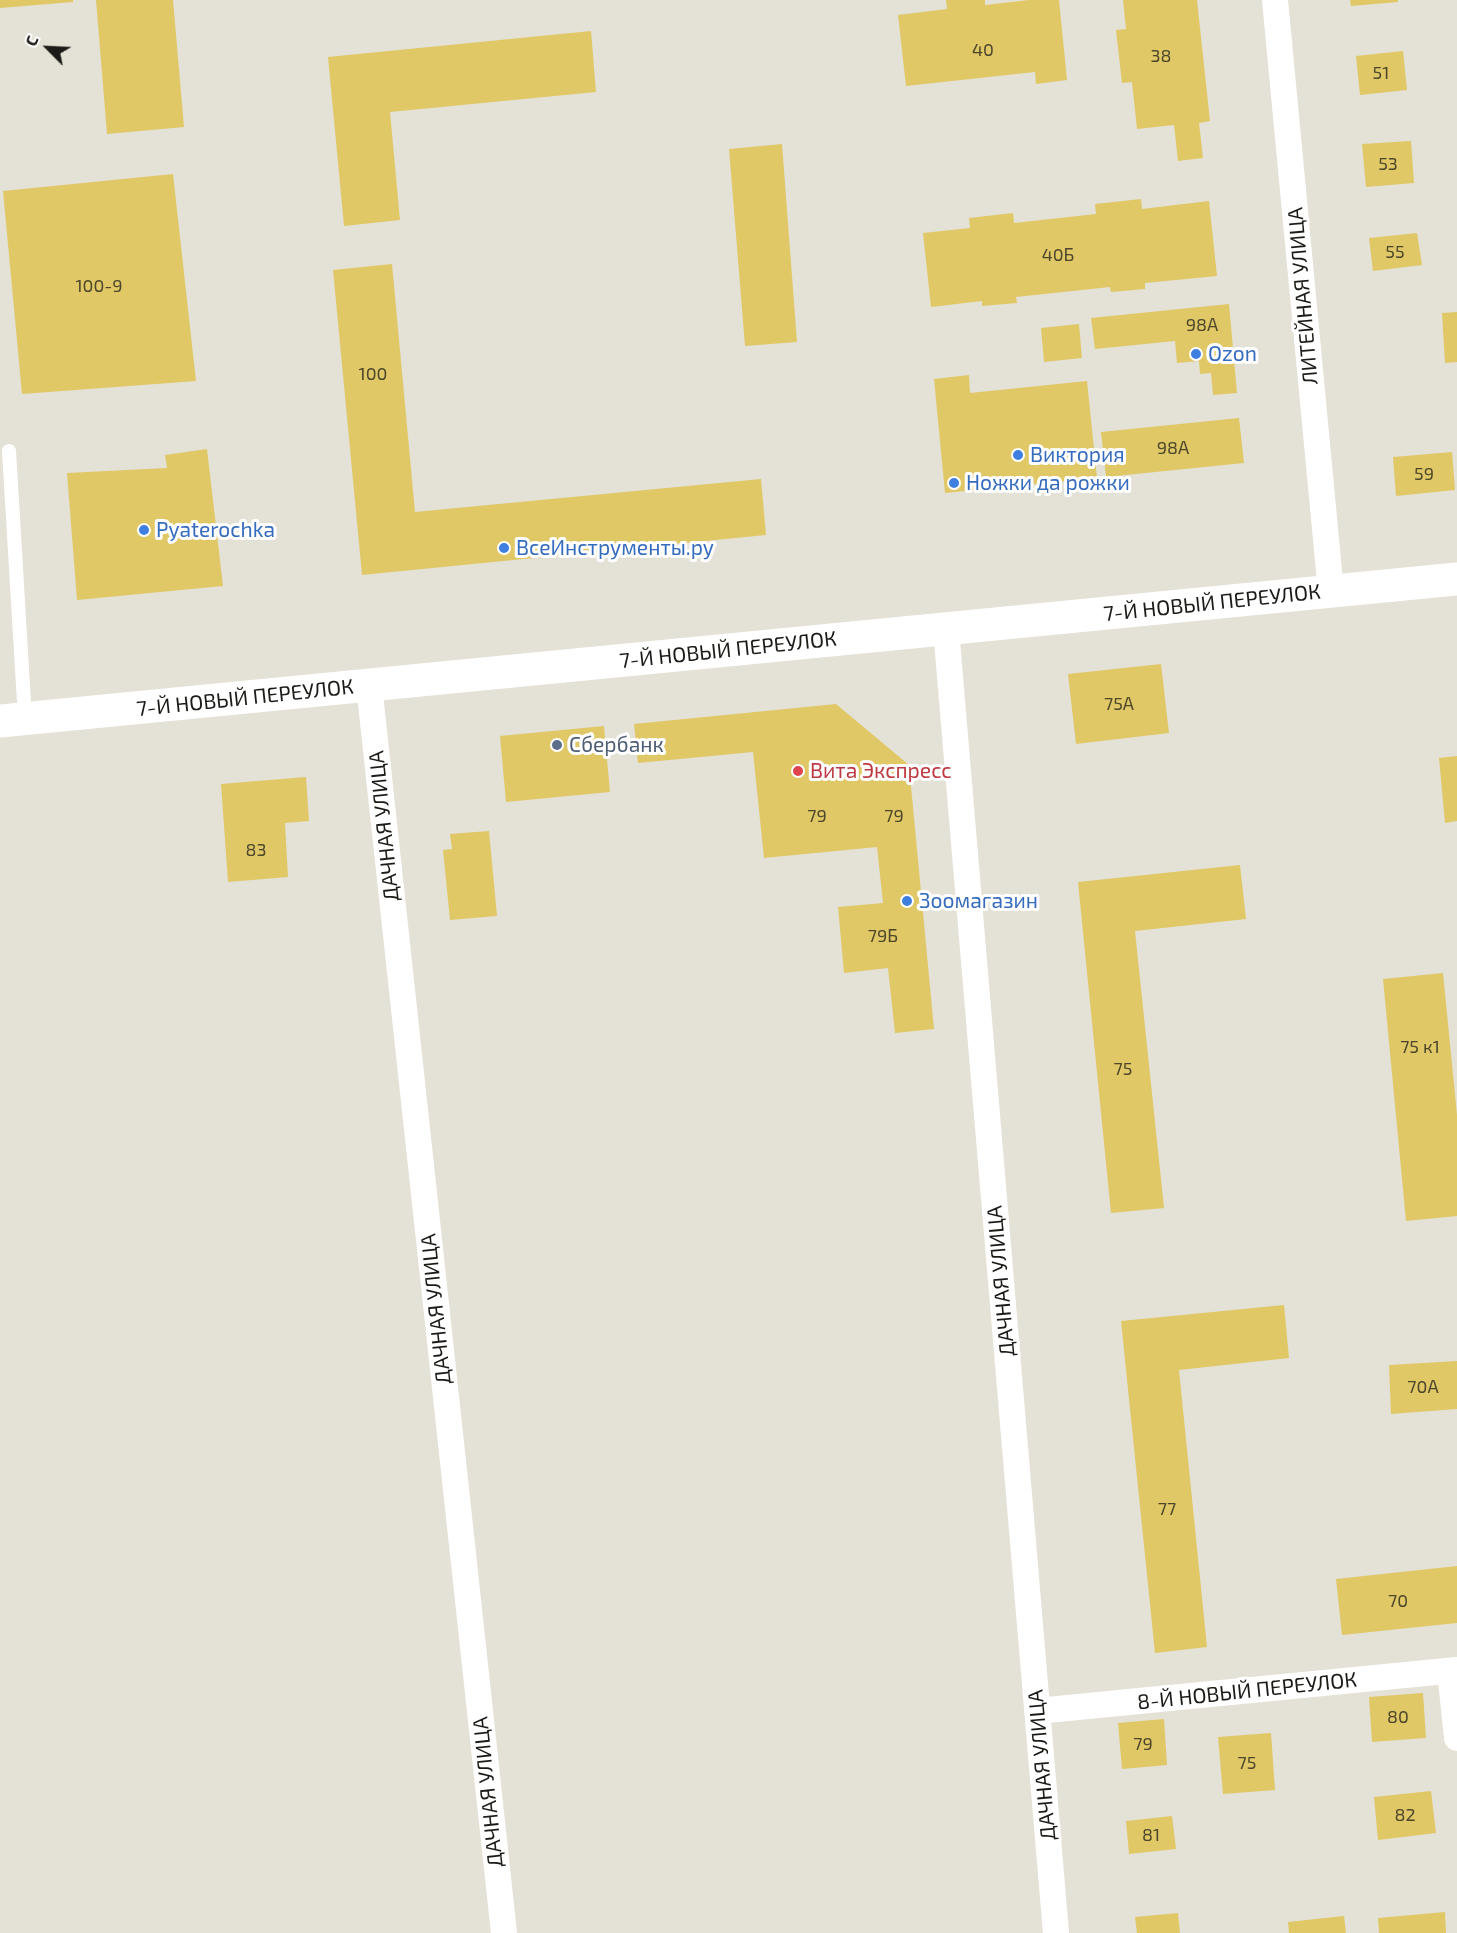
<!DOCTYPE html>
<html>
<head>
<meta charset="utf-8">
<style>
	body { margin:0 }
	#map { position:relative; width:1457px; height:1933px; overflow:hidden; background:#e4e1d6; font-family:"Exo 2",sans-serif }
	canvas { display:block }
	.north { position:absolute; left:18px; top:18px; width:60px; height:60px; -webkit-text-stroke:4px #fff; paint-order:stroke; rotate:294deg; font-size:16px; font-weight:700; line-height:24px; text-align:center; color:#1c1b17 }
	.north::after { content:''; display:block; margin:auto; width:21px; height:27px; background:#1c1b17; clip-path:polygon(50% 0,100% 100%,50% 72%,0 100%) }
</style>
</head>
<body>
<div id="map">
<canvas width="1457" height="1933"></canvas>
<div class="north">С</div>
</div>
<script>
const ctx = document.querySelector('canvas').getContext('2d');
ctx.lineJoin = 'round';
function paint(path, color) { ctx.fillStyle = color; ctx.fill(path, 'evenodd'); }
const toPath = rows => new Path2D(rows.map(r => 'M' + r).join(''));
function stroke(path, color, width, dash) { ctx.strokeStyle = color; ctx.lineWidth = width; ctx.lineCap = dash ? 'butt' : 'round'; ctx.setLineDash(dash || []); ctx.stroke(path); }
function label(font, color, halo, rows, align = 'center') {
  ctx.font = font + ' "Exo 2",sans-serif'; ctx.lineWidth = 6; ctx.setLineDash([]); ctx.textBaseline = 'middle'; ctx.strokeStyle = halo; ctx.fillStyle = color; for (const [text, x, y, turn = 0] of rows) {
    ctx.save(); ctx.translate(x, y); ctx.rotate((+turn || 0) * Math.PI / 180); ctx.textAlign = isNaN(turn) ? turn : align; if (halo) ctx.strokeText(text, 0, 0); ctx.fillText(text, 0, 0); ctx.restore();
  }
}
const building = toPath([
	[0,0,73,0,73,2,0,8],
	[96,0,173,0,184,127,107,134],
	[946,0,985,0,985,5,1029,0,1059,0,1067,80,1036,84,1035,72,906,86,898,15,947,9],
	[1123,0,1197,0,1210,121,1199,123,1203,158,1178,161,1174,125,1137,129,1132,82,1122,83,1116,30,1126,29],
	[1350,0,1398,0,1398,2,1351,6],
	[591,31,596,92,390,112,400,220,344,226,328,57],
	[1403,51,1407,90,1360,95,1356,56],
	[1411,141,1414,183,1366,187,1362,144],
	[782,144,797,342,745,346,729,149],
	[173,174,196,381,22,394,3,191],
	[1141,199,1142,209,1209,201,1217,276,1145,283,1145,289,1111,292,1110,287,1016,297,1017,303,982,306,982,301,931,307,923,233,970,228,969,218,1013,213,1014,223,1096,214,1095,204],
	[1417,233,1422,265,1373,271,1369,238],
	[392,264,415,512,761,479,766,535,362,575,333,270],
	[1229,304,1237,393,1213,395,1211,373,1200,374,1199,361,1177,363,1175,341,1095,349,1091,318],
	[1457,312,1457,362,1445,363,1442,313],
	[1079,324,1082,358,1044,362,1041,328],
	[969,375,970,393,1087,381,1097,478,945,493,934,379],
	[1239,418,1244,463,1106,477,1101,432],
	[207,449,223,586,77,600,67,473,167,468,165,455],
	[1452,452,1455,490,1396,496,1393,457],
	[1161,664,1169,733,1076,744,1068,674],
	[836,704,909,765,934,1029,895,1033,888,968,844,973,838,907,883,903,877,847,764,858,753,752,638,763,634,724],
	[604,726,610,792,506,802,500,736],
	[1457,756,1457,821,1445,823,1439,758],
	[306,777,309,821,285,823,288,877,228,882,221,784],
	[489,831,497,916,450,920,443,850,452,849,450,834],
	[1240,865,1246,919,1135,931,1164,1208,1111,1213,1078,882],
	[1443,973,1457,1115,1457,1216,1406,1221,1383,979],
	[1284,1305,1289,1358,1179,1370,1207,1647,1155,1653,1121,1321],
	[1457,1361,1457,1409,1391,1414,1389,1365],
	[1457,1566,1457,1623,1342,1635,1336,1579],
	[1423,1693,1426,1738,1372,1742,1369,1697],
	[1164,1719,1167,1765,1122,1769,1118,1723],
	[1271,1733,1275,1790,1223,1794,1218,1737],
	[1431,1791,1436,1833,1378,1840,1374,1797],
	[1172,1816,1176,1849,1129,1854,1126,1821],
	[1445,1912,1446,1933,1379,1933,1378,1918],
	[1178,1913,1180,1933,1137,1933,1135,1917],
	[1344,1916,1346,1933,1289,1933,1288,1922]
]);
const lane = toPath([
	[9,451,25,719]
]);
const street = toPath([
	[1275,0,1331,592],
	[946,629,1056,1933],
	[369,685,504,1933],
	[1450,1671,1457,1738],
	[1037,1711,1457,1670]
]);
const secondary = toPath([
	[0,721,1457,579]
]);
const markers = [
	[1196,354,6,"#3f7fe0"],
	[1018,455,6,"#3f7fe0"],
	[954,483,6,"#3f7fe0"],
	[144,530,6,"#3f7fe0"],
	[504,548,6,"#3f7fe0"],
	[557,745,6,"#5c6f8a"],
	[798,771,6,"#e0444e"],
	[907,901,6,"#3f7fe0"]
];
const numberNames = [
	["40",983,50],
	["38",1161,56],
	["51",1381,73],
	["53",1388,164],
	["55",1395,252],
	["40Б",1058,255],
	["100-9",99,286],
	["98А",1202,325],
	["100",373,374],
	["98А",1173,448],
	["59",1424,474],
	["75А",1119,704],
	["79",817,816],
	["79",894,816],
	["83",256,850],
	["79Б",883,936],
	["75 к1",1420,1047],
	["75",1123,1069],
	["70А",1423,1387],
	["77",1167,1509],
	["70",1398,1601],
	["80",1398,1717],
	["79",1143,1744],
	["75",1247,1763],
	["82",1405,1815],
	["81",1151,1835]
];
const streetNames = [
	["ЛИТЕЙНАЯ УЛИЦА",1303,296,-95],
	["7-Й НОВЫЙ ПЕРЕУЛОК",1212,603,-6],
	["7-Й НОВЫЙ ПЕРЕУЛОК",728,650,-6],
	["7-Й НОВЫЙ ПЕРЕУЛОК",245,698,-6],
	["ДАЧНАЯ УЛИЦА",384,826,-96],
	["ДАЧНАЯ УЛИЦА",1001,1281,-95],
	["ДАЧНАЯ УЛИЦА",436,1309,-96],
	["8-Й НОВЫЙ ПЕРЕУЛОК",1247,1691,-6],
	["ДАЧНАЯ УЛИЦА",1042,1765,-95],
	["ДАЧНАЯ УЛИЦА",488,1792,-96]
];
const shopNames = [
	["Ozon",1208,354],
	["Виктория",1030,455],
	["Ножки да рожки",966,483],
	["Pyaterochka",156,530],
	["ВсеИнструменты.ру",516,548],
	["Зоомагазин",919,901]
];
const serviceNames = [
	["Сбербанк",569,745]
];
const healthNames = [
	["Вита Экспресс",810,771]
];
paint(building, '#e0c866');
stroke(lane, '#fff', 14);
stroke(street, '#fff', 26);
stroke(secondary, '#fff', 33);
for (const [x, y, r, color] of markers) { const dot = new Path2D(); dot.arc(x, y, r, 0, 2 * Math.PI); ctx.fillStyle = color; ctx.fill(dot); stroke(dot, '#fff', 2); }
label('18px', '#4d462b', null, numberNames);
label('21px', '#1c1b17', '#fff', streetNames);
label('21px', '#366cbe', '#fff', shopNames, 'left');
label('21px', '#4e5e75', '#fff', serviceNames, 'left');
label('21px', '#be3a42', '#fff', healthNames, 'left');
</script>
</body>
</html>
